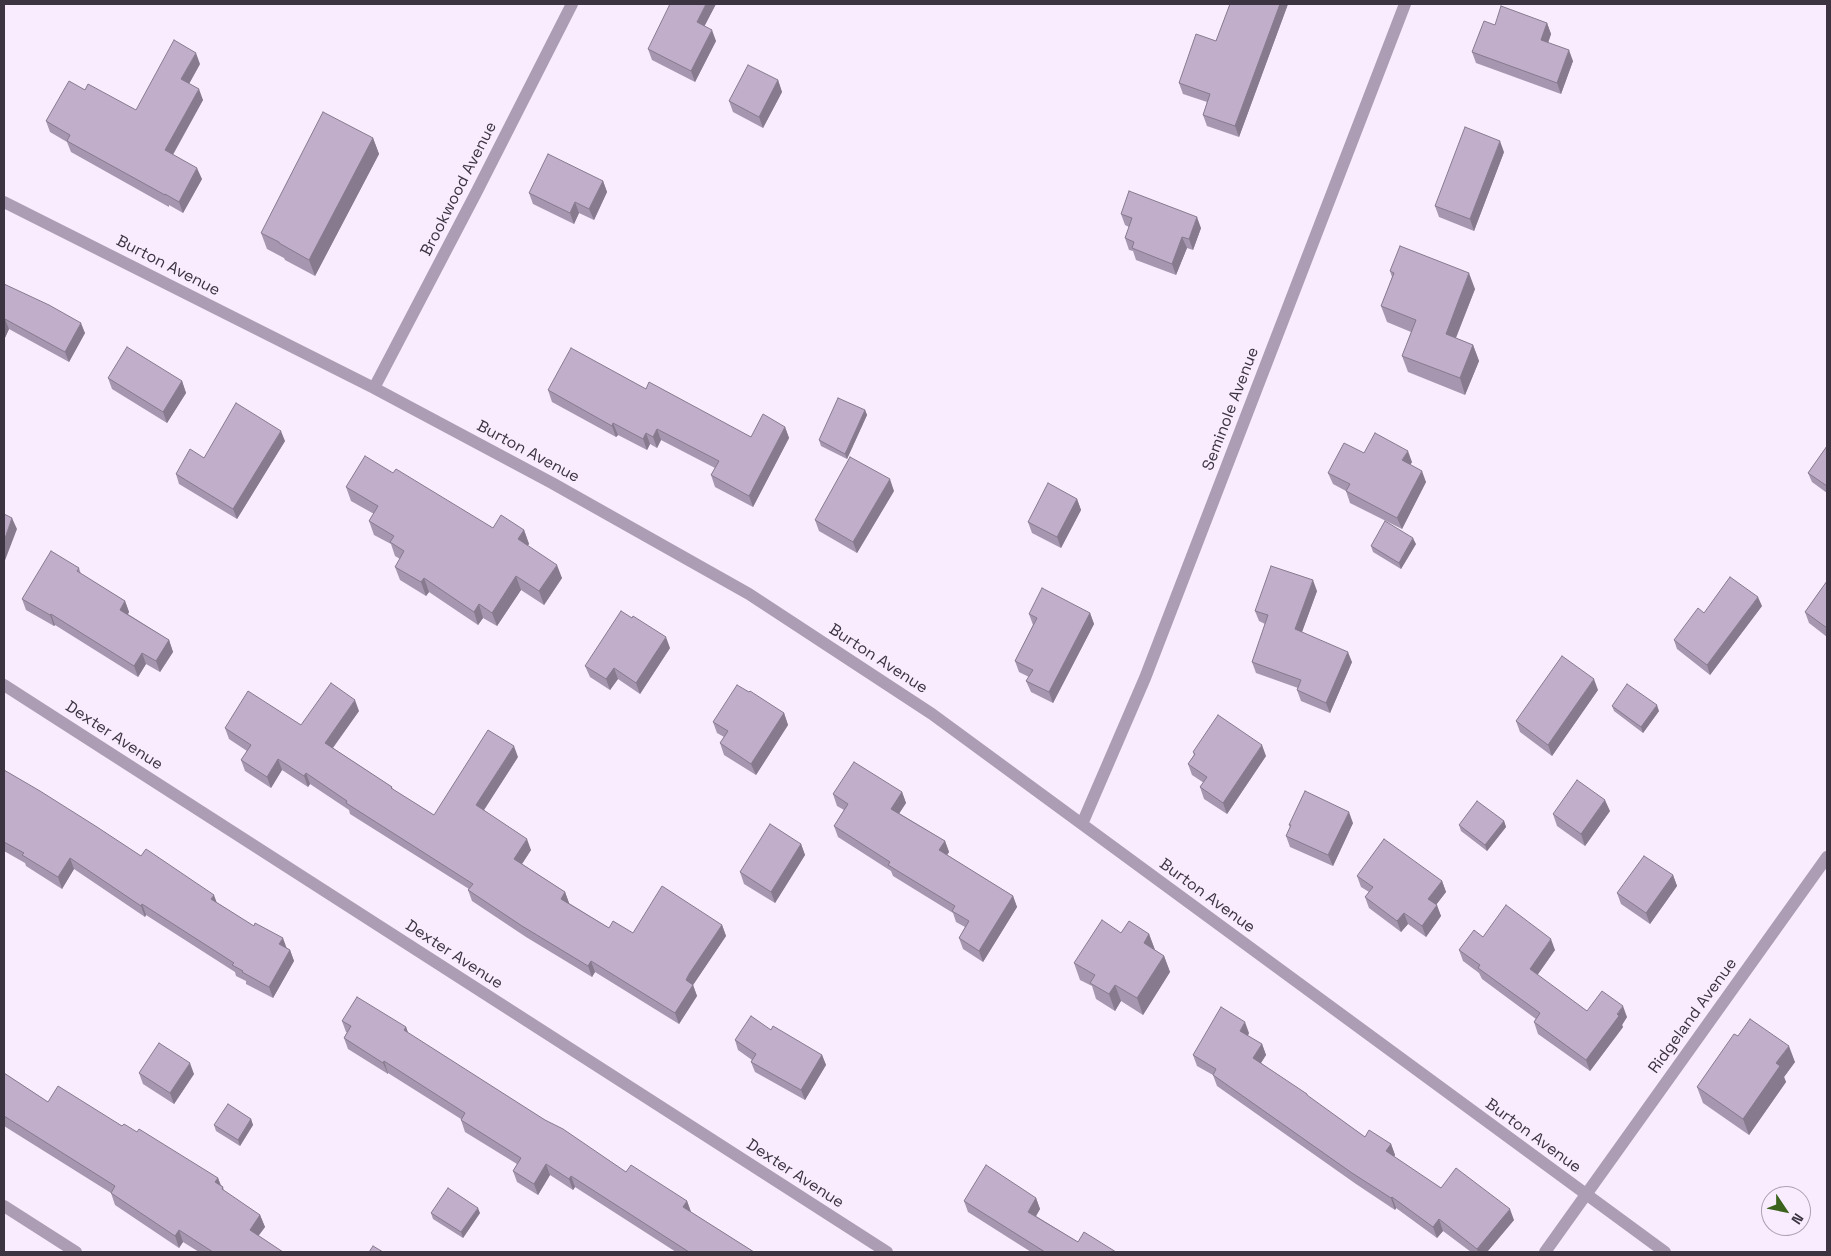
<!DOCTYPE html>
<html>
<head>
<meta charset="utf-8">
<style>
	body { margin:0 }
	#map { position:relative; width:1831px; height:1256px; overflow:hidden; background:#f8ecfe; font-family:"Space Grotesk",sans-serif }
	canvas { display:block }
	.frame { position:absolute; inset:0; border:5px solid #3c3440; pointer-events:none }
	.north { position:absolute; left:1761px; top:1186px; width:50px; height:50px; box-sizing:border-box; background:#f8ecfe; border:1px solid #ada2b2; border-radius:50%; rotate:124deg; font-size:14px; font-weight:700; line-height:20px; text-align:center; color:#3c3440 }
	.north::after { content:''; display:block; margin:auto; width:18px; height:22px; background:#3b631d; clip-path:polygon(50% 0,100% 100%,50% 72%,0 100%) }
</style>
</head>
<body>
<div id="map">
<canvas width="1831" height="1256"></canvas>
<div class="frame"></div>
<div class="north">N</div>
</div>
<script>
const ctx = document.querySelector('canvas').getContext('2d');
ctx.lineJoin = 'round';
const toPath = rows => new Path2D(rows.map(r => 'M' + r).join(''));
function stroke(path, color, width, dash) { ctx.strokeStyle = color; ctx.lineWidth = width; ctx.lineCap = dash ? 'butt' : 'round'; ctx.setLineDash(dash || []); ctx.stroke(path); }
function paint(path, color) { ctx.fillStyle = color; ctx.fill(path, 'evenodd'); }
function label(font, color, halo, rows, align = 'center') {
  ctx.font = font + ' "Space Grotesk",sans-serif'; ctx.lineWidth = 4.5; ctx.setLineDash([]); ctx.textBaseline = 'middle'; ctx.strokeStyle = halo; ctx.fillStyle = color; for (const [text, x, y, turn = 0] of rows) {
    ctx.save(); ctx.translate(x, y); ctx.rotate((+turn || 0) * Math.PI / 180); ctx.textAlign = isNaN(turn) ? turn : align; if (halo) ctx.strokeText(text, 0, 0); ctx.fillText(text, 0, 0); ctx.restore();
  }
}
const minor = toPath([
	[4,202,374,388,552,483,749,594,932,714,1665,1252],
	[374,388,476,193,572,4],
	[4,685,887,1252],
	[1082,824,1145,678,1405,4],
	[4,1206,76,1252],
	[1545,1252,1827,857]
]);
const wall = toPath([
	[716,4,704,26,716,41,695,82,652,60,648,49],
	[1230,4,1288,4,1239,137,1207,126,1203,115,1207,102,1183,94,1179,83,1216,41],
	[1547,23,1551,34,1548,43,1573,61,1561,94,1476,63,1472,52,1495,25],
	[200,64,189,84,203,100,173,155,202,179,183,213,169,205,169,207,71,152,67,142,50,132,46,121,136,110],
	[778,80,782,92,763,128,733,112,729,101],
	[373,138,379,154,315,276,285,260,284,258,267,249,261,233],
	[1504,152,1474,231,1439,217,1435,206],
	[603,181,607,192,594,220,579,213,574,224,533,204,529,193],
	[1121,214,1201,228,1193,250,1187,248,1176,275,1136,260,1133,251,1129,250,1125,238,1129,227,1125,225],
	[1390,271,1475,289,1456,338,1473,345,1479,361,1465,395,1408,372,1402,356,1411,332,1387,322,1381,306,1392,277],
	[4,284,85,333,69,362,9,329,4,340],
	[108,378,182,381,186,393,167,423,112,389],
	[646,389,751,437,785,427,789,438,753,507,715,487,711,475,715,468,661,440,657,448,650,444,647,450,618,435,616,437,552,402,548,390],
	[865,410,867,415,847,459,821,446,819,440],
	[285,441,237,519,179,484,176,474,204,458],
	[1827,446,1827,493,1812,482,1808,473],
	[1364,453,1412,462,1410,465,1426,482,1402,529,1350,503,1346,491,1333,484,1328,473],
	[393,473,493,528,524,530,529,544,527,546,562,578,544,605,521,590,497,626,483,618,478,625,429,592,426,596,400,580,395,567,400,559,395,556,391,544,374,535,369,521,374,514,351,501,346,487],
	[894,491,857,553,819,531,815,520],
	[1077,499,1081,510,1061,548,1032,533,1028,522],
	[1416,544,1401,569,1373,552,1371,546],
	[79,568,81,574,125,601,129,612,128,614,169,640,173,652,160,672,146,664,138,677,55,625,54,626,26,610,22,599],
	[1827,581,1827,637,1809,623,1805,612],
	[1317,591,1302,632,1352,662,1330,713,1301,701,1297,690,1298,688,1256,673,1252,662,1265,624,1259,621,1255,611],
	[1762,606,1710,675,1677,649,1674,640,1704,613],
	[1090,613,1094,624,1053,703,1031,692,1026,681,1029,677,1019,672,1015,661,1033,625,1029,614],
	[670,648,640,694,618,679,610,690,590,677,585,666],
	[1598,690,1552,756,1520,732,1516,721],
	[1612,706,1659,711,1643,733,1614,711],
	[359,711,333,748,392,787,393,790,434,815,518,757,484,810,531,850,522,864,565,892,569,903,609,928,633,933,722,925,726,936,693,985,697,996,679,1024,595,972,592,977,526,937,472,901,468,890,469,889,350,814,349,810,310,784,308,787,282,770,271,788,245,771,241,760,247,751,229,739,225,728,301,725],
	[784,713,788,725,756,775,724,755,720,743,724,737,717,733,713,722],
	[1193,752,1266,756,1227,814,1204,799,1200,787,1204,783,1192,775,1188,764,1194,755],
	[4,770,141,856,216,902,290,950,294,961,273,998,246,984,246,981,236,976,235,972,146,915,145,917,74,869,62,889,26,866,25,863,4,851],
	[902,792,906,803,899,813,945,841,949,852,947,855,1013,896,1017,907,983,962,963,949,959,938,965,927,956,922,953,913,893,876,891,871,838,837,834,826,844,810,837,806,833,794],
	[1610,811,1585,846,1557,826,1553,814],
	[1504,821,1506,827,1487,851,1461,831,1459,825],
	[1353,823,1333,866,1290,847,1286,836,1290,827,1289,825],
	[801,844,805,855,775,903,744,884,740,872],
	[1673,875,1677,886,1650,924,1621,904,1617,893],
	[1357,876,1442,881,1446,892,1436,905,1441,916,1426,937,1408,924,1401,932,1369,908,1365,897,1369,892,1361,887],
	[1121,933,1149,934,1155,950,1164,956,1170,972,1143,1015,1121,1001,1115,1011,1096,999,1092,986,1080,980,1074,963],
	[1483,937,1555,950,1537,975,1587,1011,1627,1017,1622,1025,1623,1027,1590,1071,1538,1034,1534,1022,1536,1019,1482,979,1479,973,1463,961,1459,950],
	[342,1021,406,1027,408,1033,626,1172,687,1201,691,1212,754,1252,676,1252,575,1187,573,1190,550,1175,538,1195,517,1182,513,1171,517,1164,465,1132,461,1120,461,1119,388,1073,388,1074,348,1049,344,1038,347,1032,346,1032],
	[771,1030,822,1055,826,1065,805,1100,755,1072,751,1062,752,1060,738,1050,735,1040],
	[1249,1033,1248,1036,1262,1044,1266,1055,1261,1063,1365,1137,1391,1144,1395,1155,1394,1157,1441,1188,1514,1220,1487,1252,1471,1252,1443,1231,1437,1238,1396,1208,1395,1210,1356,1184,1217,1086,1213,1075,1197,1066,1193,1055],
	[1738,1036,1795,1062,1784,1077,1786,1082,1749,1135,1703,1103,1697,1087],
	[4,1073,48,1102,122,1126,218,1178,221,1185,223,1187,224,1191,260,1215,265,1227,258,1236,283,1252,199,1252,183,1242,179,1248,115,1205,111,1193,4,1126],
	[139,1073,194,1074,174,1104,143,1084],
	[251,1119,253,1125,240,1146,216,1131,214,1125],
	[1036,1198,1040,1209,1036,1216,1078,1242,1116,1252,1031,1252,968,1212,964,1201],
	[431,1213,480,1213,463,1238,433,1219]
]);
const shadedWall = toPath([
	[706,4,716,4,701,33,697,22],
	[1280,4,1288,4,1239,137,1235,126],
	[1547,23,1551,34,1545,52,1541,40],
	[712,30,716,41,695,82,691,71],
	[1569,50,1573,61,1561,94,1557,83],
	[196,53,200,64,185,91,181,79],
	[778,80,782,92,763,128,759,117],
	[199,89,203,100,169,161,165,150],
	[373,138,379,154,315,276,309,260],
	[1500,141,1504,152,1474,231,1470,219],
	[197,168,202,179,183,213,179,202],
	[603,181,607,192,594,220,589,209],
	[575,202,579,213,574,224,570,213],
	[1197,217,1201,228,1193,250,1189,239],
	[1182,237,1187,248,1176,275,1172,264],
	[1469,273,1475,289,1451,350,1446,334],
	[5,319,9,329,4,340,4,322],
	[81,323,85,333,69,362,65,352],
	[1473,345,1479,361,1465,395,1460,378],
	[182,381,186,393,167,423,163,412],
	[865,410,867,415,847,459,845,454],
	[613,423,618,435,616,437,612,426],
	[785,427,789,438,753,507,749,496],
	[657,429,661,440,657,448,653,437],
	[281,431,285,441,237,519,233,509],
	[646,433,650,444,647,450,643,439],
	[1408,451,1412,462,1406,472,1402,460],
	[1422,471,1426,482,1402,529,1397,518],
	[890,479,894,491,857,553,853,542],
	[1077,499,1081,510,1061,548,1057,537],
	[12,518,17,529,4,563,4,541],
	[524,530,529,544,523,553,518,539],
	[1413,538,1416,544,1401,569,1399,563],
	[557,565,562,578,544,605,539,591],
	[516,576,521,590,497,626,492,613],
	[424,578,429,592,426,596,421,582],
	[1313,580,1317,591,1299,640,1295,629],
	[1758,597,1762,606,1710,675,1707,665],
	[125,601,129,612,124,621,120,610],
	[479,604,483,618,478,625,474,612],
	[1090,613,1094,624,1053,703,1049,692],
	[51,614,55,625,54,626,50,615],
	[666,637,670,648,640,694,636,683],
	[169,640,173,652,160,672,156,661],
	[1348,652,1352,662,1330,713,1326,703],
	[142,653,146,664,138,677,134,666],
	[614,668,618,679,610,690,606,679],
	[1594,679,1598,690,1552,756,1548,745],
	[355,700,359,711,329,753,325,743],
	[1657,705,1659,711,1643,733,1641,727],
	[784,713,788,725,756,775,751,764],
	[1262,745,1266,756,1227,814,1223,803],
	[514,746,518,757,480,816,476,805],
	[278,759,282,770,271,788,267,777],
	[306,773,310,784,308,787,304,776],
	[902,792,906,803,895,820,891,809],
	[1605,800,1610,811,1585,846,1581,834],
	[1349,812,1353,823,1333,866,1328,855],
	[1504,821,1506,827,1487,851,1485,845],
	[527,839,531,850,518,870,514,859],
	[945,841,949,852,943,861,939,850],
	[801,844,805,855,775,903,771,892],
	[70,858,74,869,62,889,58,877],
	[1673,875,1677,886,1650,924,1646,913],
	[1442,881,1446,892,1432,910,1428,899],
	[565,892,569,903,565,910,561,899],
	[214,895,218,906,211,899],
	[1013,896,1017,907,983,962,979,951],
	[142,904,146,915,145,917,141,906],
	[1437,905,1441,916,1426,937,1422,926],
	[1404,913,1408,924,1401,932,1397,921],
	[722,925,726,936,693,985,697,996,679,1024,675,1013,686,980,689,974],
	[1149,934,1155,950,1144,943],
	[283,938,287,949,279,944],
	[1551,939,1555,950,1534,980,1530,969],
	[290,950,294,961,273,998,269,987],
	[1164,956,1170,972,1143,1015,1137,998],
	[591,961,595,972,592,977,588,966],
	[1115,985,1121,1001,1115,1011,1109,994],
	[1623,1006,1627,1017,1622,1025,1623,1027,1590,1071,1586,1060],
	[1245,1022,1249,1033,1244,1042,1240,1031],
	[406,1027,410,1038,404,1030],
	[1262,1044,1266,1055,1257,1069,1253,1058],
	[1789,1046,1795,1062,1784,1077,1786,1082,1749,1135,1743,1119,1776,1063],
	[822,1055,826,1065,805,1100,801,1090],
	[384,1061,388,1073,388,1074,383,1063],
	[190,1063,194,1074,174,1104,170,1093],
	[251,1119,253,1125,240,1146,238,1140],
	[1391,1144,1395,1155,1390,1163,1386,1151],
	[546,1164,550,1175,538,1195,534,1184],
	[571,1176,575,1187,573,1190,569,1179],
	[218,1178,222,1190,215,1182],
	[1392,1197,1396,1208,1395,1210,1391,1198],
	[1036,1198,1040,1209,1032,1223,1028,1212],
	[687,1201,691,1212,683,1207],
	[478,1208,480,1213,463,1238,461,1232],
	[1510,1209,1514,1220,1487,1252,1478,1252,1477,1249],
	[260,1215,265,1227,254,1242,250,1230],
	[1439,1219,1443,1231,1437,1238,1433,1227],
	[179,1230,183,1242,179,1248,175,1236]
]);
const building = toPath([
	[670,4,706,4,697,22,712,30,691,71,648,49,670,4],
	[1230,4,1280,4,1235,126,1203,115,1210,94,1179,83,1196,34,1216,41,1230,4],
	[1501,6,1547,23,1541,40,1569,50,1557,83,1472,52,1484,21,1495,25,1501,6],
	[174,40,196,53,181,79,199,89,165,150,197,168,179,202,165,194,165,195,67,141,70,135,46,121,69,81,85,90,88,84,136,110,174,40],
	[748,65,778,80,759,117,729,101,748,65],
	[323,112,373,138,309,260,279,243,279,242,261,233,323,112],
	[1465,127,1500,141,1470,219,1435,206,1465,127],
	[548,154,603,181,589,209,575,202,570,213,529,193,548,154],
	[1129,191,1197,217,1189,239,1182,237,1172,264,1132,248,1134,242,1125,238,1132,218,1121,214,1129,191],
	[1400,246,1469,273,1446,334,1473,345,1460,378,1402,356,1416,320,1381,306,1394,273,1390,271,1400,246],
	[4,284,49,305,81,323,65,352,5,319,4,322,4,284],
	[127,347,182,381,163,412,108,378,127,347],
	[571,348,646,389,649,382,751,437,763,414,785,427,749,496,711,475,719,461,657,429,653,437,646,433,643,439,613,423,612,426,548,390,571,348],
	[838,398,865,410,845,454,819,440,838,398],
	[236,403,281,431,233,509,176,474,190,449,204,458,236,403],
	[1375,433,1408,451,1402,460,1422,471,1397,518,1346,491,1350,484,1328,473,1344,443,1364,453,1375,433],
	[1827,446,1827,486,1808,473,1827,446],
	[365,456,393,473,396,469,493,528,501,515,524,530,518,539,557,565,539,591,516,576,492,613,479,604,474,612,424,578,421,582,395,567,404,551,390,542,394,536,369,521,378,506,346,487,365,456],
	[850,457,890,479,853,542,815,520,850,457],
	[1048,483,1077,499,1057,537,1028,522,1048,483],
	[4,514,12,518,4,541,4,514],
	[1385,521,1413,538,1399,563,1371,546,1385,521],
	[51,551,79,568,77,571,125,601,120,610,169,640,156,661,142,653,134,666,51,614,50,615,22,599,51,551],
	[1271,566,1313,580,1295,629,1348,652,1326,703,1297,690,1301,680,1252,662,1268,615,1255,611,1271,566],
	[1730,577,1758,597,1707,665,1674,640,1698,608,1704,613,1730,577],
	[1827,581,1827,628,1805,612,1827,581],
	[1042,588,1090,613,1049,692,1026,681,1033,670,1015,661,1037,618,1029,614,1042,588],
	[621,611,632,618,633,616,666,637,636,683,614,668,606,679,585,666,621,611],
	[1562,656,1594,679,1548,745,1516,721,1562,656],
	[331,683,355,700,325,743,392,787,391,788,434,815,488,730,514,746,476,805,527,839,514,859,565,892,561,899,609,928,613,921,633,933,662,886,722,925,689,974,686,980,693,985,675,1013,591,961,588,966,522,926,468,890,473,884,346,803,347,801,306,773,304,776,278,759,267,777,241,760,251,745,225,728,248,691,301,725,331,683],
	[1627,684,1657,705,1641,727,1612,706,1627,684],
	[737,685,749,692,750,691,784,713,751,764,720,743,728,731,713,722,737,685],
	[1218,715,1262,745,1223,803,1200,787,1207,777,1188,764,1195,754,1193,752,1218,715],
	[854,762,902,792,891,809,945,841,939,850,1013,896,979,951,959,938,969,921,952,911,955,906,888,865,890,862,834,826,848,804,833,794,854,762],
	[4,770,40,791,97,827,141,856,146,849,214,895,211,899,254,926,255,923,283,938,279,944,290,950,269,987,242,972,243,971,232,965,234,963,142,904,141,906,70,858,58,877,22,855,24,853,4,842,4,770],
	[1577,780,1605,800,1581,834,1553,814,1577,780],
	[1305,791,1349,812,1328,855,1286,836,1291,825,1289,825,1305,791],
	[1477,801,1504,821,1485,845,1459,825,1477,801],
	[770,824,801,844,771,892,740,872,770,824],
	[1384,839,1442,881,1428,899,1437,905,1422,926,1404,913,1397,921,1365,897,1373,887,1357,876,1384,839],
	[1644,856,1673,875,1646,913,1617,893,1644,856],
	[1506,905,1551,939,1530,969,1587,1011,1602,991,1623,1006,1617,1014,1619,1016,1586,1060,1534,1022,1540,1013,1478,968,1480,965,1459,950,1474,930,1483,937,1506,905],
	[1102,920,1121,933,1129,921,1149,934,1144,943,1164,956,1137,998,1115,985,1109,994,1090,983,1095,975,1074,963,1102,920],
	[357,997,406,1027,404,1030,545,1120,563,1129,626,1172,631,1165,687,1201,683,1207,754,1252,689,1252,571,1176,569,1179,546,1164,534,1184,513,1171,521,1158,461,1120,465,1113,384,1061,383,1063,344,1038,351,1026,342,1021,357,997],
	[1221,1007,1245,1022,1240,1031,1262,1044,1253,1058,1307,1094,1307,1095,1365,1137,1369,1130,1391,1144,1386,1151,1441,1188,1456,1168,1510,1209,1477,1249,1439,1219,1433,1227,1392,1197,1391,1198,1352,1173,1213,1075,1216,1069,1193,1055,1221,1007],
	[751,1016,771,1030,773,1026,822,1055,801,1090,751,1062,756,1054,735,1040,751,1016],
	[1750,1019,1789,1046,1776,1063,1780,1066,1743,1119,1697,1087,1734,1034,1738,1036,1750,1019],
	[159,1043,190,1063,170,1093,139,1073,159,1043],
	[4,1073,48,1102,58,1086,122,1126,124,1124,137,1132,139,1129,218,1178,215,1182,223,1187,222,1189,260,1215,250,1230,283,1252,213,1252,179,1230,175,1236,111,1193,115,1186,4,1116,4,1073],
	[228,1104,251,1119,238,1140,214,1125,228,1104],
	[986,1165,1036,1198,1028,1212,1078,1242,1084,1232,1116,1252,1045,1252,964,1201,986,1165],
	[448,1188,478,1208,461,1232,431,1213,448,1188],
	[373,1246,383,1252,369,1252,373,1246]
]);
const streetNames = [
	["Brookwood Avenue",459,189,-63],
	["Burton Avenue",168,266,27],
	["Seminole Avenue",1231,409,-69],
	["Burton Avenue",528,452,28],
	["Burton Avenue",878,659,33],
	["Dexter Avenue",114,736,33],
	["Burton Avenue",1207,896,36],
	["Dexter Avenue",454,955,33],
	["Ridgeland Avenue",1693,1016,-54],
	["Burton Avenue",1533,1136,36],
	["Dexter Avenue",795,1174,33]
];
stroke(minor, '#ac9db4', 12);
paint(wall, '#a696af');
paint(shadedWall, '#877a8e');
paint(building, '#c1aecb');
stroke(building, '#877a8e', 1);
label('16px', '#3c3440', '#f8ecfe', streetNames);
</script>
</body>
</html>
